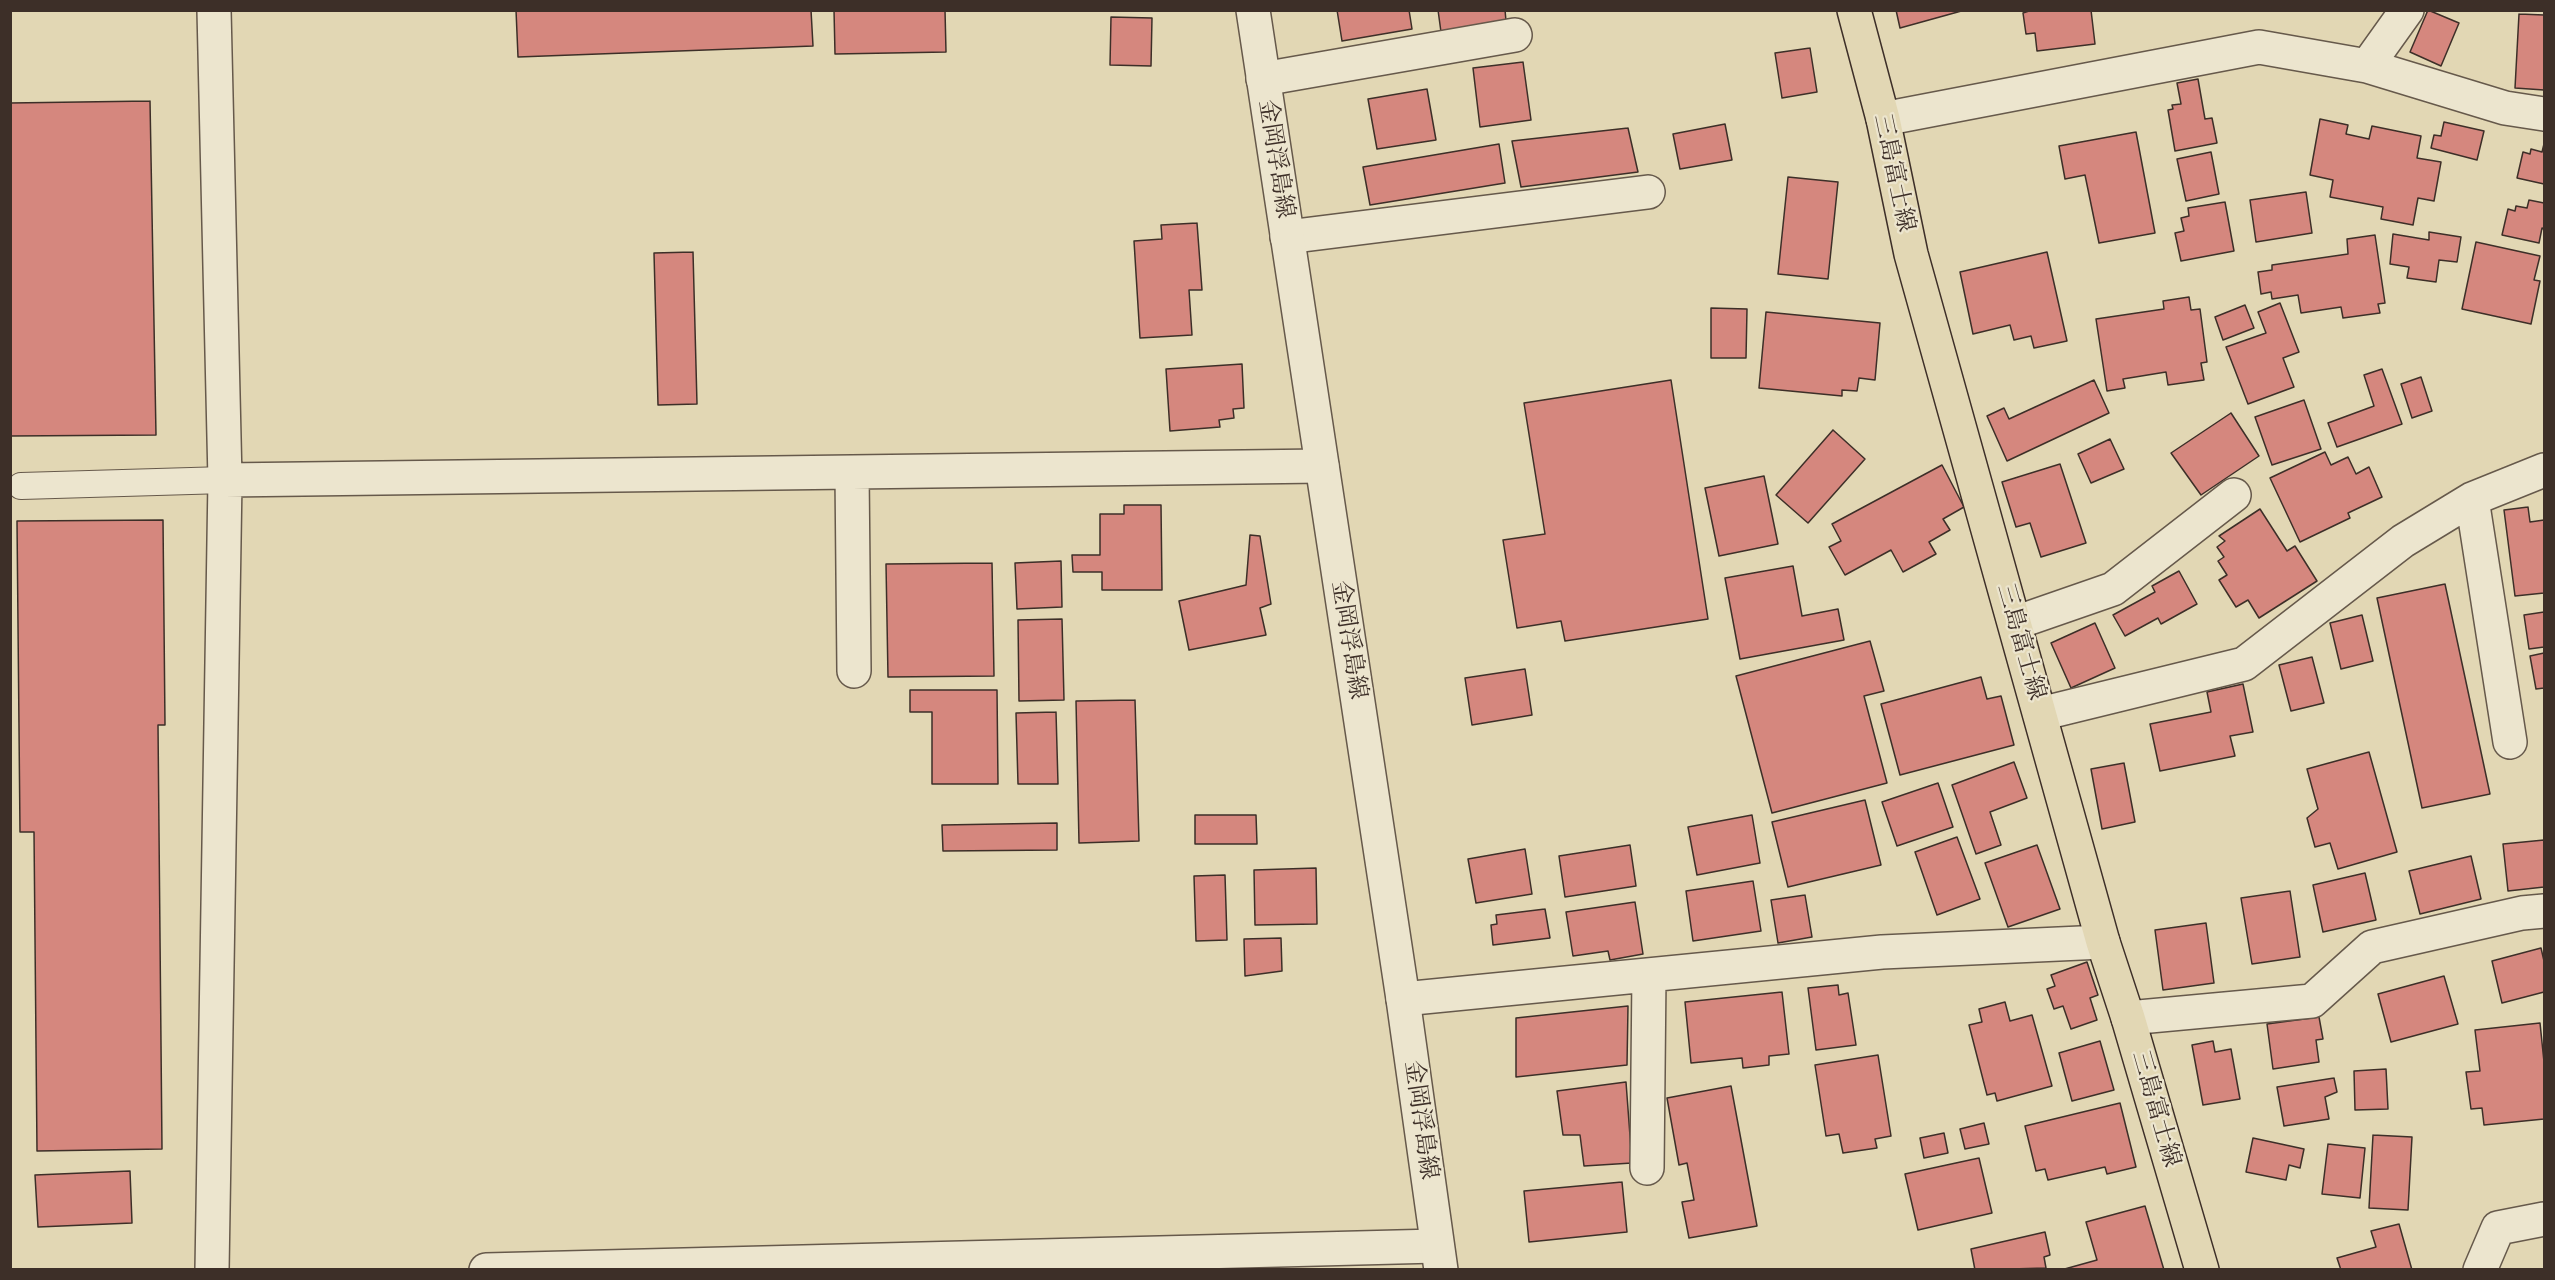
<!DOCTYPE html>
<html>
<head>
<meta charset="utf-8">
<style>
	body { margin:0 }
	#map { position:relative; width:2555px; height:1280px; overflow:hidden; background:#e2d7b4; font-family:"Libre Bodoni",serif }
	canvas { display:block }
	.frame { position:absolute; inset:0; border:12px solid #3d2f28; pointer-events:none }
</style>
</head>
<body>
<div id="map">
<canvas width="2555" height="1280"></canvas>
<div class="frame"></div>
</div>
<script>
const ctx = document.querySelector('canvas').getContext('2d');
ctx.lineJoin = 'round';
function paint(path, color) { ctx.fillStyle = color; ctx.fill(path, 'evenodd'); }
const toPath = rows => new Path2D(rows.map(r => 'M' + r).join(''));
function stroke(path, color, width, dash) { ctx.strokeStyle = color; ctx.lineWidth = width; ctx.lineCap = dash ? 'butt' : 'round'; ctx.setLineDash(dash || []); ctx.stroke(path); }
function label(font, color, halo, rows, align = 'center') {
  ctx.font = font + ' "Libre Bodoni","Noto Serif JP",serif'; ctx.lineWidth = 4.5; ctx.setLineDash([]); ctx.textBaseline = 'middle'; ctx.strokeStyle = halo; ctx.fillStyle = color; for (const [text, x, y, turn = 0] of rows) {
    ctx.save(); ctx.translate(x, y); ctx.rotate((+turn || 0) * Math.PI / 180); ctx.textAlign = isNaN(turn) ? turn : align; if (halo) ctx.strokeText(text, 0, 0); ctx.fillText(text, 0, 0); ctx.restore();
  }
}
const building = toPath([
	[516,10,811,10,813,46,518,57,516,10],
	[834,10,945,10,946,52,835,54,834,10],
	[1337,10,1409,10,1412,29,1342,41,1337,10],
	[1438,10,1505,10,1506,21,1441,32,1438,10],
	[1896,10,1965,10,1900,28,1896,10],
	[2091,10,2095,44,2037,51,2035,33,2026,34,2023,13,2032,10,2091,10],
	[2428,10,2459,23,2441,66,2410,52,2428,10],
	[2519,14,2544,15,2544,90,2515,88,2519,14],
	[1111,17,1152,18,1151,66,1110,65,1111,17],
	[1810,48,1817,92,1782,98,1775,53,1810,48],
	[1523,62,1531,120,1480,127,1473,68,1523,62],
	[2198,79,2205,119,2212,118,2217,143,2175,151,2168,110,2173,109,2172,105,2181,104,2177,83,2198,79],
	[1427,89,1436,140,1377,149,1368,99,1427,89],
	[150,101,156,435,10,436,10,103,150,101],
	[2320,119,2348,125,2346,134,2369,139,2372,126,2421,136,2417,158,2441,162,2434,201,2418,198,2413,225,2381,219,2383,207,2330,197,2333,180,2310,175,2320,119],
	[2444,122,2484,131,2477,160,2431,148,2434,135,2441,136,2444,122],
	[1725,124,1732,160,1680,169,1673,134,1725,124],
	[1628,128,1638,172,1521,187,1512,141,1628,128],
	[2136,132,2155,233,2099,243,2085,175,2065,179,2059,146,2136,132],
	[1499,144,1505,183,1370,205,1363,167,1499,144],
	[2544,144,2544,184,2517,178,2523,152,2530,154,2531,149,2542,152,2544,144],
	[2211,152,2219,194,2186,201,2177,159,2211,152],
	[1788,177,1838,182,1828,279,1778,274,1788,177],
	[2306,192,2312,233,2256,242,2250,200,2306,192],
	[2529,200,2544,203,2544,229,2542,228,2539,243,2502,235,2508,209,2515,211,2516,206,2527,208,2529,200],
	[2225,202,2234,251,2181,261,2175,233,2184,231,2181,218,2189,216,2188,208,2225,202],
	[1197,223,1202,290,1189,290,1192,335,1140,338,1134,241,1162,239,1161,225,1197,223],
	[2429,232,2461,237,2457,262,2439,260,2436,282,2407,278,2409,267,2390,264,2393,234,2429,240,2429,232],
	[2375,235,2385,303,2378,304,2380,313,2343,318,2341,307,2301,313,2298,295,2272,299,2271,292,2261,294,2258,272,2272,270,2272,265,2348,254,2347,239,2375,235],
	[2476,242,2540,256,2534,280,2540,281,2531,324,2462,309,2476,242],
	[693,252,697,404,658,405,654,253,693,252],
	[2047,252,2067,341,2034,348,2031,336,2014,340,2010,325,1973,334,1960,272,2047,252],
	[2189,297,2191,310,2200,309,2207,362,2201,363,2204,380,2168,385,2166,372,2123,379,2125,388,2107,391,2096,319,2164,309,2163,301,2189,297],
	[2280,303,2299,352,2283,358,2294,387,2248,404,2226,347,2266,333,2258,312,2280,303],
	[2245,305,2254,328,2223,340,2215,317,2245,305],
	[1711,308,1747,309,1746,358,1711,358,1711,308],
	[1766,312,1880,323,1875,380,1859,378,1857,391,1842,390,1842,396,1759,388,1766,312],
	[1242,364,1244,408,1233,409,1234,418,1219,420,1220,427,1170,431,1166,369,1242,364],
	[2382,369,2402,424,2337,447,2328,423,2374,406,2364,375,2382,369],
	[2421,377,2432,411,2412,418,2401,384,2421,377],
	[1671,380,1708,619,1565,641,1561,621,1517,628,1503,540,1545,534,1524,403,1671,380],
	[2094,380,2109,413,2007,461,1987,416,2004,408,2009,419,2094,380],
	[2304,400,2321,449,2272,465,2255,417,2304,400],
	[2231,413,2259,456,2201,495,2171,453,2231,413],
	[1833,430,1865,459,1808,523,1776,495,1833,430],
	[2110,439,2124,469,2091,483,2078,454,2110,439],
	[2325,452,2331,465,2348,457,2356,474,2369,467,2382,497,2348,513,2350,518,2300,542,2270,478,2325,452],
	[2060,464,2086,543,2041,557,2030,523,2016,527,2002,482,2060,464],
	[1942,465,1964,507,1943,519,1950,530,1929,542,1936,554,1903,572,1891,550,1845,575,1829,547,1841,541,1832,524,1942,465],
	[1764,476,1778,544,1719,556,1705,488,1764,476],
	[1124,505,1161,505,1162,590,1102,590,1102,572,1073,572,1072,555,1100,555,1100,514,1124,514,1124,505],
	[2528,507,2530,522,2544,520,2544,593,2515,596,2504,510,2528,507],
	[2260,509,2287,551,2295,546,2317,581,2259,618,2248,600,2236,607,2219,580,2227,575,2218,561,2224,557,2217,547,2225,541,2219,536,2260,509],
	[163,520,165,725,158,725,162,1149,37,1151,34,832,20,832,17,521,163,520],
	[1250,535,1260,536,1271,604,1260,608,1266,635,1189,650,1179,601,1246,585,1250,535],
	[1061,561,1062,607,1017,609,1015,563,1061,561],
	[992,563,994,676,888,677,886,564,992,563],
	[1793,566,1802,616,1838,609,1844,640,1740,659,1725,578,1793,566],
	[2179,571,2197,604,2161,624,2158,618,2125,636,2113,615,2155,592,2152,586,2179,571],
	[2445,584,2490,794,2422,808,2377,598,2445,584],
	[2544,612,2544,647,2529,649,2524,615,2544,612],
	[2362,615,2373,661,2341,669,2330,623,2362,615],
	[1062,619,1064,700,1019,701,1018,620,1062,619],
	[2095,623,2115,668,2071,688,2051,643,2095,623],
	[1870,641,1884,691,1864,696,1887,783,1772,813,1736,676,1870,641],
	[2544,653,2544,688,2536,689,2530,656,2544,653],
	[2312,657,2324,703,2291,711,2279,665,2312,657],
	[1525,669,1532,715,1472,725,1465,678,1525,669],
	[1981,677,1987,699,2001,696,2014,745,1900,775,1881,704,1981,677],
	[2243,684,2253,732,2230,736,2235,756,2160,771,2150,724,2211,712,2207,692,2243,684],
	[910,690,997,690,998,784,932,784,932,712,910,712,910,690],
	[1135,700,1139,841,1079,843,1076,701,1135,700],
	[1056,712,1058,784,1018,784,1016,713,1056,712],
	[2369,752,2397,852,2338,869,2330,843,2315,847,2307,818,2318,809,2307,769,2369,752],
	[2014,762,2027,798,1990,812,2001,845,1976,854,1952,785,2014,762],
	[2124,763,2135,822,2102,829,2091,769,2124,763],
	[1938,783,1953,827,1897,846,1882,802,1938,783],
	[1865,800,1881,865,1788,887,1772,822,1865,800],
	[1195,815,1256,815,1257,844,1195,844,1195,815],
	[1752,815,1760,863,1697,875,1688,827,1752,815],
	[1057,823,1057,850,943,851,942,825,1057,823],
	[1957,837,1980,899,1937,915,1915,852,1957,837],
	[2544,840,2544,887,2508,891,2503,844,2544,840],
	[1630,845,1636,886,1565,897,1559,856,1630,845],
	[2037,845,2060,909,2008,927,1985,863,2037,845],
	[1525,849,1532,894,1476,903,1468,859,1525,849],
	[2471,856,2481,899,2420,914,2409,871,2471,856],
	[1316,868,1317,924,1255,925,1254,870,1316,868],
	[2365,873,2376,920,2323,932,2313,885,2365,873],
	[1225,875,1227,940,1196,941,1194,876,1225,875],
	[1753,881,1761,931,1693,941,1686,891,1753,881],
	[2290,891,2300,957,2252,964,2241,898,2290,891],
	[1805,895,1812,937,1778,943,1771,900,1805,895],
	[1635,902,1643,954,1610,960,1608,951,1573,956,1566,912,1635,902],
	[1545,909,1550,938,1493,945,1491,925,1497,924,1496,915,1545,909],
	[2206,923,2214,983,2163,990,2155,930,2206,923],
	[1281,938,1282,971,1245,976,1244,939,1281,938],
	[2541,948,2544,961,2544,992,2502,1003,2492,961,2541,948],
	[2087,962,2098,995,2090,998,2097,1020,2071,1029,2063,1006,2054,1009,2047,989,2055,986,2051,975,2087,962],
	[2444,976,2458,1024,2391,1042,2378,994,2444,976],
	[1838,985,1839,995,1848,993,1856,1045,1816,1050,1808,988,1838,985],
	[1782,992,1789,1054,1769,1056,1769,1065,1743,1068,1742,1058,1691,1063,1685,1002,1782,992],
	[2005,1002,2010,1021,2032,1015,2052,1086,1997,1101,1995,1093,1987,1095,1969,1025,1982,1022,1979,1009,2005,1002],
	[1628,1006,1627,1065,1516,1077,1516,1018,1628,1006],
	[2319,1017,2323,1039,2316,1040,2319,1062,2273,1069,2267,1024,2319,1017],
	[2540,1023,2544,1062,2544,1119,2484,1125,2482,1108,2471,1109,2466,1072,2480,1071,2475,1030,2540,1023],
	[2100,1041,2114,1090,2072,1101,2059,1053,2100,1041],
	[2213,1041,2215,1052,2231,1049,2240,1099,2203,1105,2192,1045,2213,1041],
	[1878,1055,1891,1136,1875,1139,1877,1148,1843,1153,1839,1134,1826,1136,1815,1065,1878,1055],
	[2386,1069,2388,1109,2355,1110,2354,1071,2386,1069],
	[2334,1078,2337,1092,2325,1097,2329,1119,2284,1126,2277,1087,2334,1078],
	[1626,1082,1632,1163,1584,1166,1580,1135,1563,1135,1557,1091,1626,1082],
	[1731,1086,1757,1226,1689,1238,1682,1202,1694,1200,1687,1163,1679,1165,1667,1098,1731,1086],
	[2120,1103,2136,1167,2107,1174,2105,1167,2048,1180,2045,1169,2036,1171,2025,1126,2120,1103],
	[1984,1123,1989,1144,1965,1149,1960,1129,1984,1123],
	[1944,1133,1948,1153,1924,1158,1920,1138,1944,1133],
	[2373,1135,2412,1137,2408,1210,2369,1208,2373,1135],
	[2253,1138,2304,1149,2300,1168,2289,1165,2286,1180,2246,1172,2253,1138],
	[2328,1144,2365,1148,2360,1198,2322,1194,2328,1144],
	[1979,1158,1992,1213,1918,1230,1905,1174,1979,1158],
	[130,1171,132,1223,38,1227,35,1175,130,1171],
	[1622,1182,1627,1232,1529,1242,1524,1191,1622,1182],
	[2145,1206,2164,1270,2061,1270,2097,1260,2086,1222,2145,1206],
	[2399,1224,2412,1270,2341,1270,2337,1258,2376,1247,2371,1231,2399,1224],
	[2045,1232,2050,1255,2044,1257,2046,1268,1975,1270,1971,1249,2045,1232]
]);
const service = toPath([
	[21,486,225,480]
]);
const minor = toPath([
	[2367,66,2407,10],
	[1263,79,1515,35],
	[1883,119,2259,47,2367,66,2505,108,2544,114],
	[1287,237,1648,192],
	[852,472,854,671],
	[225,480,1322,466],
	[2472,499,2510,742],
	[2015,623,2113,589,2234,495],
	[2040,714,2244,664,2403,541,2472,499,2544,470],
	[1403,999,1882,952,2103,942],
	[2128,1018,2312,1001,2372,947,2522,913,2544,911],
	[1647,1168,1649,975],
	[212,1270,225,480,214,10],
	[486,1270,1437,1246],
	[2480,1270,2498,1228,2544,1219]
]);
const tertiary = toPath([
	[1253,10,1403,999,1441,1270]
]);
const primary = toPath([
	[1854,10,1883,119,1911,254,2103,942,2128,1018,2202,1270]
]);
const streetNames = [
	["金岡浮島線",1275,159,81],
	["三島富士線",1893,173,78],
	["金岡浮島線",1348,640,81],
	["三島富士線",2020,642,74],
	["三島富士線",2155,1109,74],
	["金岡浮島線",1420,1120,82]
];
paint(building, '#d5877e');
stroke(building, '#3d2f28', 1.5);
stroke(service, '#66594b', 28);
stroke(minor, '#66594b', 36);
stroke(tertiary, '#66594b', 36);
stroke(primary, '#3d2f28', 36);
stroke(service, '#ece5ce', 26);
stroke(minor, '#ece5ce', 33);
stroke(tertiary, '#ece5ce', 33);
stroke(primary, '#e2d7b4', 33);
label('24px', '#3d2f28', '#ece5ce', streetNames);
</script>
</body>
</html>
